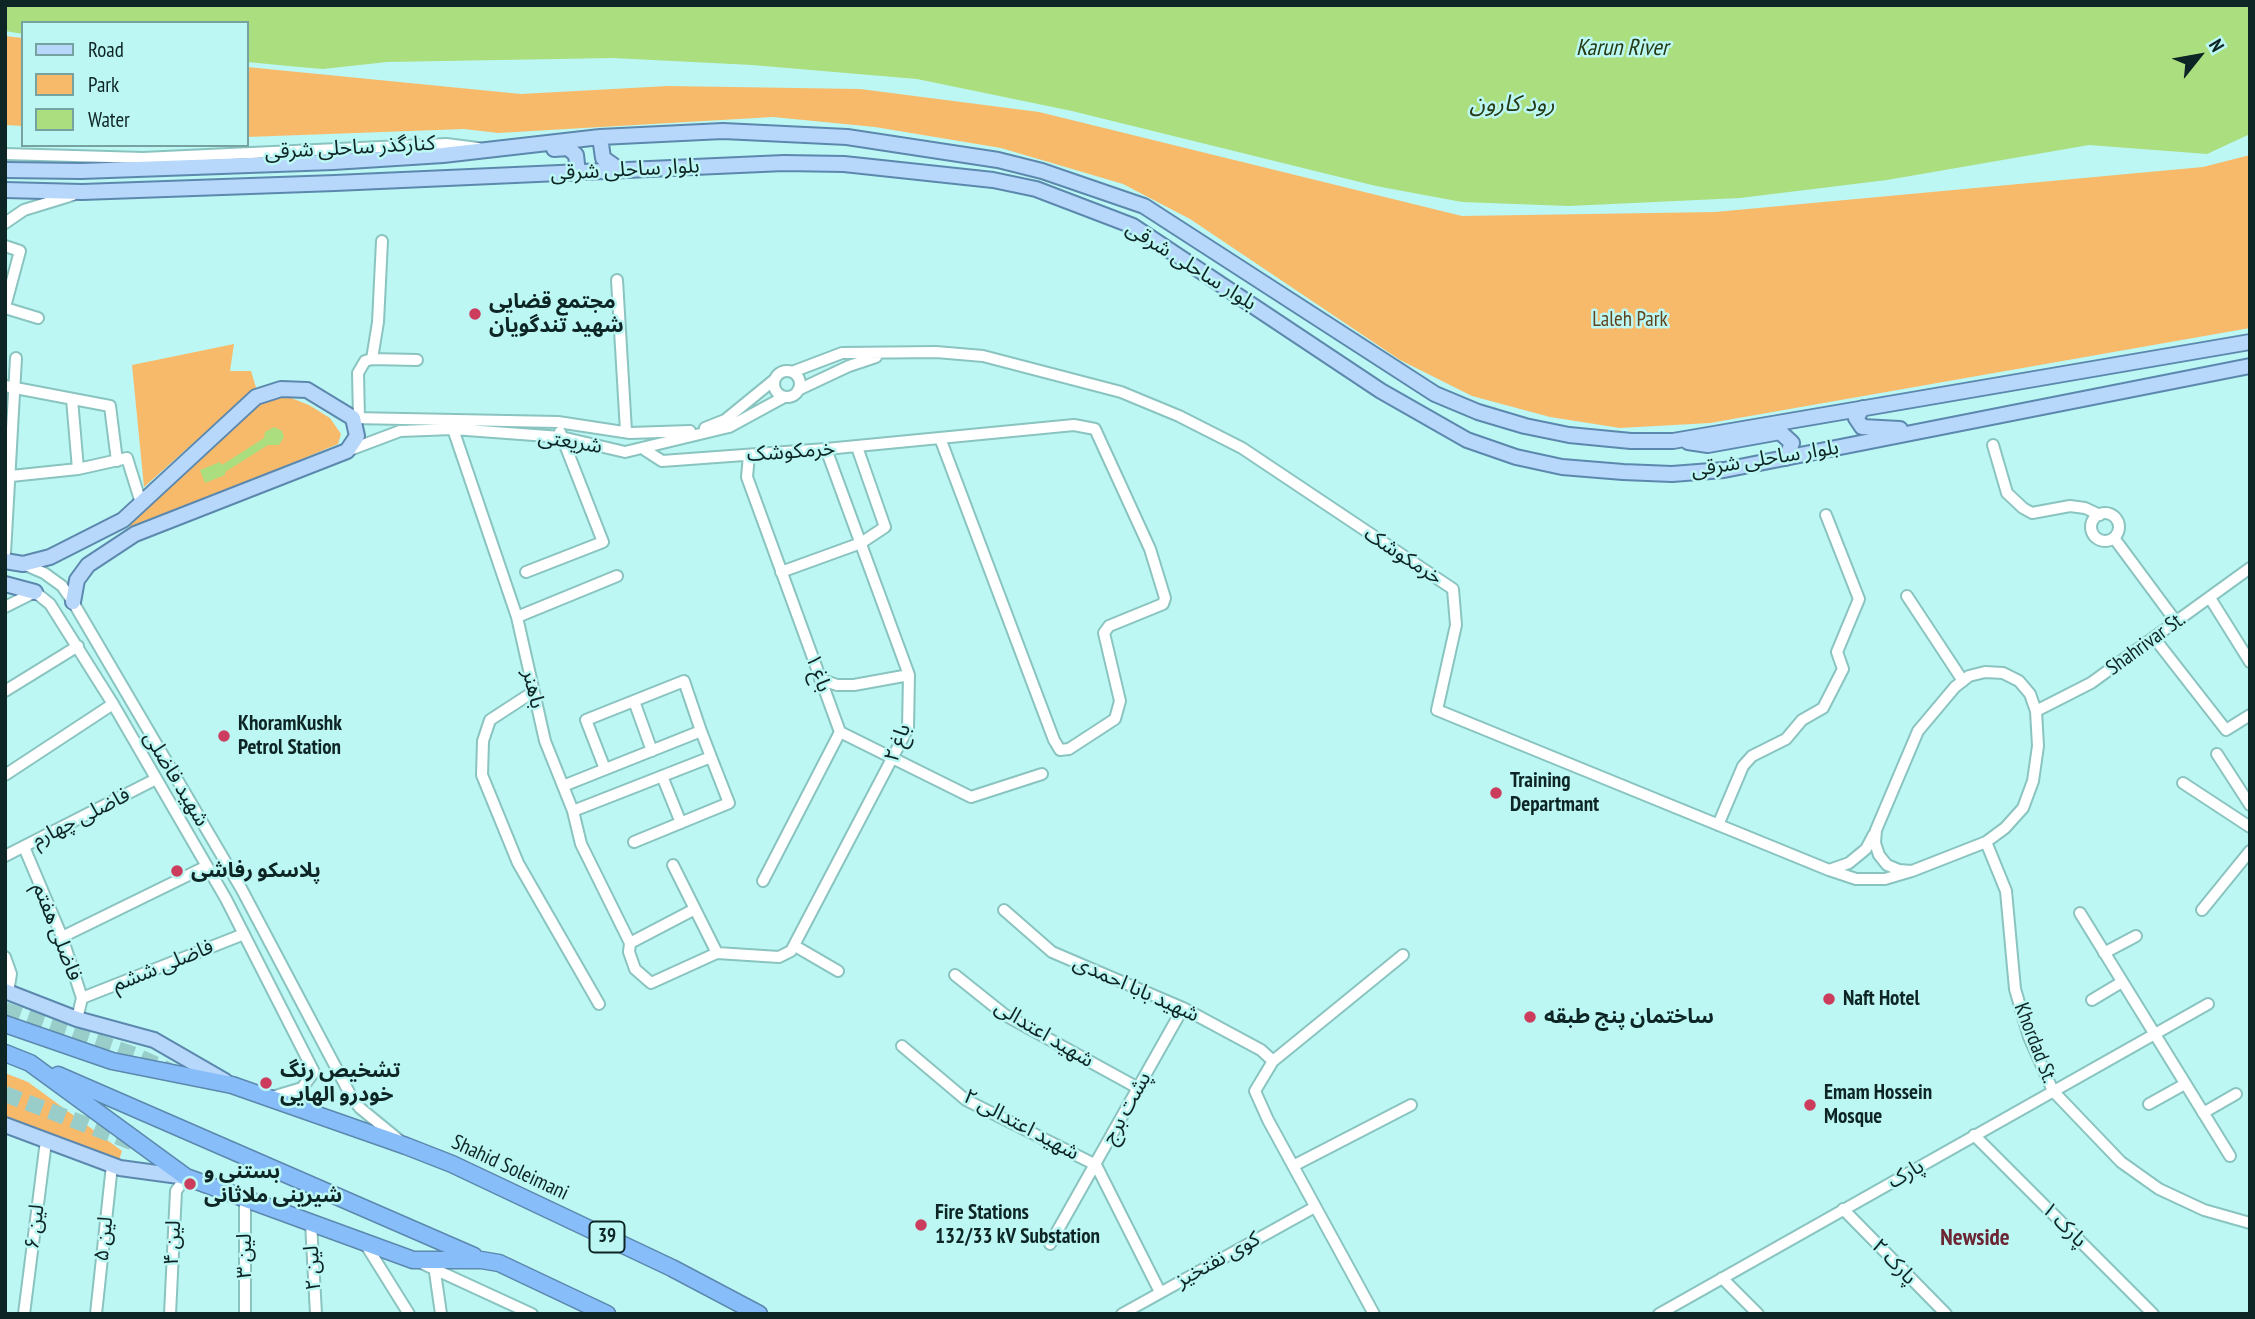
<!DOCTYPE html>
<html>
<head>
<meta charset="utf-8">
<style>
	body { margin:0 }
	#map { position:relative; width:2255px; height:1319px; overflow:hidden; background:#bcf7f3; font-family:"PT Sans Narrow",sans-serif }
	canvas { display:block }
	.frame { position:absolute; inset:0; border:7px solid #0d2524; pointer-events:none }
	.legend { position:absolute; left:21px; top:21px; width:228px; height:126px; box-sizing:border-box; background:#bcf7f3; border:2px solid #76a3a0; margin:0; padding:9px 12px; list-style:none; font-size:21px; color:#0d2524 }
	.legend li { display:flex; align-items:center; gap:14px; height:35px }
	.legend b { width:35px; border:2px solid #76a3a0 }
	.north { position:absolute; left:2164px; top:21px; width:70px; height:70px; -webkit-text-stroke:5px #bcf7f3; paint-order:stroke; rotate:59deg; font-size:19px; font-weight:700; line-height:28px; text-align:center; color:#0d2524 }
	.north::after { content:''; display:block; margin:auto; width:24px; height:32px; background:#0d2524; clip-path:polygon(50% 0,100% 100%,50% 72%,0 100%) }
</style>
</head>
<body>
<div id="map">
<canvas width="2255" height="1319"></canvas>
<div class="frame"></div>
<ul class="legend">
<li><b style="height:9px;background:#b7d7fb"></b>Road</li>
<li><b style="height:19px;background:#f7ba6b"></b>Park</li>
<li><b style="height:19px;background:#abde7e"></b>Water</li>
</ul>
<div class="north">N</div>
</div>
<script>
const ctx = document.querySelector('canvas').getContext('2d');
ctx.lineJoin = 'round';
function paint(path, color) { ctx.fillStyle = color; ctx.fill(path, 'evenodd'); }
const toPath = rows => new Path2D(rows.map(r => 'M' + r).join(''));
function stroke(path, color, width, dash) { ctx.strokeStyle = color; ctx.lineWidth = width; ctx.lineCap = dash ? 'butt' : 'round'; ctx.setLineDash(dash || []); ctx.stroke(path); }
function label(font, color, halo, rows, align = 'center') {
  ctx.font = font + ' "PT Sans Narrow","Noto Sans Arabic",sans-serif'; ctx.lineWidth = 5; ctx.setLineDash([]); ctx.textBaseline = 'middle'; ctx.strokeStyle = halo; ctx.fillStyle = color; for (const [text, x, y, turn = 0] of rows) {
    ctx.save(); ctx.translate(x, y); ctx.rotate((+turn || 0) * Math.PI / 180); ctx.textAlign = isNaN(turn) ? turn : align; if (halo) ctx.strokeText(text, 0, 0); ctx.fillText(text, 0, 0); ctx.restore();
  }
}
const green = toPath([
	[5,36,23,38,23,126,5,125],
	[247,67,521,94,668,86,860,89,1039,112,1462,216,1715,212,2203,167,2250,155,2250,328,1710,423,1620,428,1550,417,1472,396,1400,360,1190,219,1123,184,1001,148,875,127,773,117,498,133,464,129,247,137],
	[234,344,230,371,251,371,257,391,245,397,144,487,132,365],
	[281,394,309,405,330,418,341,434,338,444,132,530,127,523,257,402],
	[5,1073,28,1082,122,1151,119,1160,5,1117]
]);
const water = toPath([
	[5,5,2250,5,2250,134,2207,154,2089,145,1887,180,1740,198,1569,206,1462,202,1376,186,1072,111,917,79,752,65,613,58,387,62,323,69,299,67,247,62,247,23,23,23,23,34,5,31],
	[274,427,282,431,284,437,279,445,268,445,225,472,225,475,205,483,200,470,220,462,222,465,264,438,265,432]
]);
const highwayTunnel = toPath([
	[5,1010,135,1055,168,1070],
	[5,1094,137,1144]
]);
const minor = toPath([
	[5,154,143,158,446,144,478,148],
	[5,223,24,210,73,195],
	[5,246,20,251,5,307],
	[617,280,626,431],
	[5,308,38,318],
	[372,359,417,360],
	'774 384a13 13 0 1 1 26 0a13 13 0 1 1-26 0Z',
	[792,372,842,353,936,352,983,356,1121,392,1179,416,1242,448,1453,589,1456,625,1437,710,1829,870,1856,879,1885,879,1912,871],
	[5,386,110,406,117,461],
	[798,390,849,366,876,357],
	[72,399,78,469],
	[353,418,558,422,630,433,690,431],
	[359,418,358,373,365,361,372,359,378,322,382,241],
	[705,428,725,420,774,380],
	[453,429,517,617,545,741,573,811,581,844,630,943],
	[1993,445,2007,493,2023,508,2032,513,2070,506,2085,508,2100,515],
	[645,450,662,461,826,449,1074,425,1095,429,1150,549,1165,598,1163,604,1109,626,1104,633,1120,701,1115,719,1069,749,1060,750,1054,740,940,438],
	[347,451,400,431,453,429,561,437,625,452,729,427,784,397],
	[749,455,747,477,840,732,763,881],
	[11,476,78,469,127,458,141,503],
	'2091 527a14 14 0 1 1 28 0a14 14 0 1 1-28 0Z',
	[2114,538,2177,623],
	[5,553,16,358],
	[23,564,44,573,62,586,73,602,242,890,351,1096,360,1108,399,1140],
	[526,572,603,542,560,432],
	[781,572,861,543,885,527,857,447],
	[1907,596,1963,681],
	[2210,598,2250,662],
	[5,607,35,592,50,604,113,704,226,899,314,1072,302,1088,272,1097],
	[517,617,617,576],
	[2155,639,2226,730,2250,715],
	[1985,672,2003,673,2019,681,2030,694,2036,711,2038,746,2033,781,2023,808,2005,828,1986,842,1912,871,1899,870,1887,865,1879,855,1875,843,1876,830,1918,731,1955,687,1969,676,1985,672],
	[820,679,837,685,854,685,909,675],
	[5,691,78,646],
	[533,692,490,720,483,741,482,775,518,863,599,1004],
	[634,701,652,751],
	[2036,711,2091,683,2250,568],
	[840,732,971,797,1042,774],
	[2217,754,2250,805],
	[605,769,586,720,684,681,701,731],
	[5,775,113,704],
	[662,776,681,823],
	[2183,783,2250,827],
	[563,786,701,731,711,757,573,811],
	[1718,825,1743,766,1752,756,1786,739,1802,720,1823,708,1843,669,1837,652,1859,599,1826,515],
	[634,842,729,803,711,757],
	[1986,842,2006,891,2015,989,2029,1037,2053,1091,2121,1162,2159,1189,2204,1210,2250,1223],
	[24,847,62,937,82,998,77,1019],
	[5,856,156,779],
	[673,865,695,909],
	[1829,870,1849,863,1866,849,1874,834],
	[1004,910,1052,952,1183,1008,1261,1050,1273,1061],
	[2202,910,2250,851],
	[2080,913,2230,1156],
	[62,937,207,866],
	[795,946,838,971],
	[717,953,695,909,630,943,629,952,635,969,651,983,717,953,779,957,791,951,908,728,909,675,826,449],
	[2104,953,2136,936],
	[5,957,11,974,8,992],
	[955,975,1005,1015,1138,1088],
	[82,998,244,934],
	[2092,1000,2122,982],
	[902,1046,966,1100,1096,1165,1160,1292],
	[2149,1104,2185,1084],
	[2203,1113,2236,1094],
	[1974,1135,2153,1314],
	[1293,1166,1411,1105],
	[245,1199,245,1314],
	[1843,1209,1946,1314],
	[311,1223,316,1314],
	[1050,1244,1183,1008],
	[366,1245,409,1314],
	[419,1262,532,1314],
	[434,1265,441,1314],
	[1722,1278,1758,1314],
	[24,1314,46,1141],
	[96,1314,112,1165],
	[170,1314,176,1191,186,1177],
	[1122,1314,1315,1207],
	[1374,1314,1268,1120,1255,1091,1273,1061,1403,955],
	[1659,1314,2208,1004]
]);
const major = toPath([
	[600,137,603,158,620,170],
	[554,149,568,148,576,155,577,164,572,173],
	[5,170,81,171,333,162,443,155,600,137,723,131,847,137,998,160,1042,171,1144,206,1435,394,1478,412,1525,426,1569,435,1631,441,1673,441,2250,342],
	[5,190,82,192,335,183,784,163,844,164,993,180,1036,189,1133,226,1381,391,1467,440,1516,457,1562,467,1623,472,1672,474,1724,470,2250,366],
	[1863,408,1856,418,1862,427,1900,429],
	[1688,442,1708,445,1780,432,1792,443,1786,458],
	[5,561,23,564,50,557,123,520,256,397,281,389,307,390,353,418,357,436,347,451,135,534,88,565,77,580,73,602],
	[5,584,35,592],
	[5,991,77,1019,154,1040,225,1081],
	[5,1125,120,1168,186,1177]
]);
const highway = toPath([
	[5,1024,112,1061,232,1085,406,1146,452,1164,672,1268,759,1314],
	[5,1053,30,1063,186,1177,413,1260,481,1260,499,1263,607,1314],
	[58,1075,474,1256]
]);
const markers = [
	[475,314,7,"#cb3c5d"],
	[224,736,7,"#cb3c5d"],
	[1496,793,7,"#cb3c5d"],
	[177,871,7,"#cb3c5d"],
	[1829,999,7,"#cb3c5d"],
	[1530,1017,7,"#cb3c5d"],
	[266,1083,7,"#cb3c5d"],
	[1810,1105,7,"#cb3c5d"],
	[190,1184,7,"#cb3c5d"],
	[921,1225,7,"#cb3c5d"]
];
const shields = [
	[607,1237,35]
];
const shieldNames = [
	["39",607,1237]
];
const streetNames = [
	["کنارگذر ساحلی شرقی",350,148,-3],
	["بلوار ساحلی شرقی",625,170,-3],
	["بلوار ساحلی شرقی",1191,266,32],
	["شریعتی",570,442,9],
	["خرمکوشک",791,452,-4],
	["بلوار ساحلی شرقی",1765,459,-9],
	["خرمکوشک",1403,556,33],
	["Shahrivar St.",2146,644,-36],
	["باغ ۱",818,673,70],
	["باهنر",533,689,77],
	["باغ ۲",898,743,-69],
	["شهید فاضلی",176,779,59],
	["فاضلی چهارم",81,818,-27],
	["فاضلی هفتم",57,932,69],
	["فاضلی ششم",163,966,-22],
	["شهید بابا احمدی",1136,989,24],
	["شهید اعتدالی",1044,1034,31],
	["Khordad St.",2035,1043,69],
	["پشت برج",1127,1108,-61],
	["شهید اعتدالی ۲",1021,1125,28],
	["Shahid Soleimani",510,1168,25],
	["پارک",1906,1174,-30],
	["پارک ۱",2064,1225,45],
	["لین ۶",35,1227,-83],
	["لین ۵",104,1239,-84],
	["لین ۴",173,1243,-87],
	["لین ۳",245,1256,-90],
	["کوی نفتخیز",1218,1260,-29],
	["پارک ۲",1894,1262,46],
	["لین ۲",313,1268,-93]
];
const poiNames = [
	["مجتمع قضایی",489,302],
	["شهید تندگویان",489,326],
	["KhoramKushk",238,724],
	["Petrol Station",238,748],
	["Training",1510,781],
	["Departmant",1510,805],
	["پلاسکو رفاشی",191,871],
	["Naft Hotel",1843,999],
	["ساختمان پنج طبقه",1544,1017],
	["تشخیص رنگ",280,1071],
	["خودرو الهایی",280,1095],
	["Emam Hossein",1824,1093],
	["Mosque",1824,1117],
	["بستنی و",204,1172],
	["شیرینی ملاثانی",204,1196],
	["Fire Stations",935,1213],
	["132/33 kV Substation",935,1237]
];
const parkNames = [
	["Laleh Park",1630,320]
];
const waterNames = [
	["Karun River",1622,48],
	["رود کارون",1512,104]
];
const neighbourhoodNames = [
	["Newside",1975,1238]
];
paint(green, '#f7ba6b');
paint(water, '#abde7e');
stroke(highwayTunnel, '#99cdca', 16, [16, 8]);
stroke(minor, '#8ac4c0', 14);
stroke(major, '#5c88ae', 18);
stroke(highway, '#5c88ae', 19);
stroke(minor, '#fff', 10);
stroke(major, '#b7d7fb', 14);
stroke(highway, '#87bdf9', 16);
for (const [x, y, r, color] of markers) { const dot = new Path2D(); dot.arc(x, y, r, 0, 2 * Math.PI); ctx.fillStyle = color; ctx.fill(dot); stroke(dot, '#bcf7f3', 2.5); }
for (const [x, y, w] of shields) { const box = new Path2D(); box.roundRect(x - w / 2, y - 15.5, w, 31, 5); ctx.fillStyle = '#bcf7f3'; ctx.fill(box); stroke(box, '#0d2524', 2); }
label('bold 19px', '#0d2524', null, shieldNames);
label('21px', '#0d2524', '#bcf7f3', streetNames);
label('bold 21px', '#0d2524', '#bcf7f3', poiNames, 'left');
label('21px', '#61441e', '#bcf7f3', parkNames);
label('italic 23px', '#263a13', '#bcf7f3', waterNames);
label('bold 23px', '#6a2432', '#bcf7f3', neighbourhoodNames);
</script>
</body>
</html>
